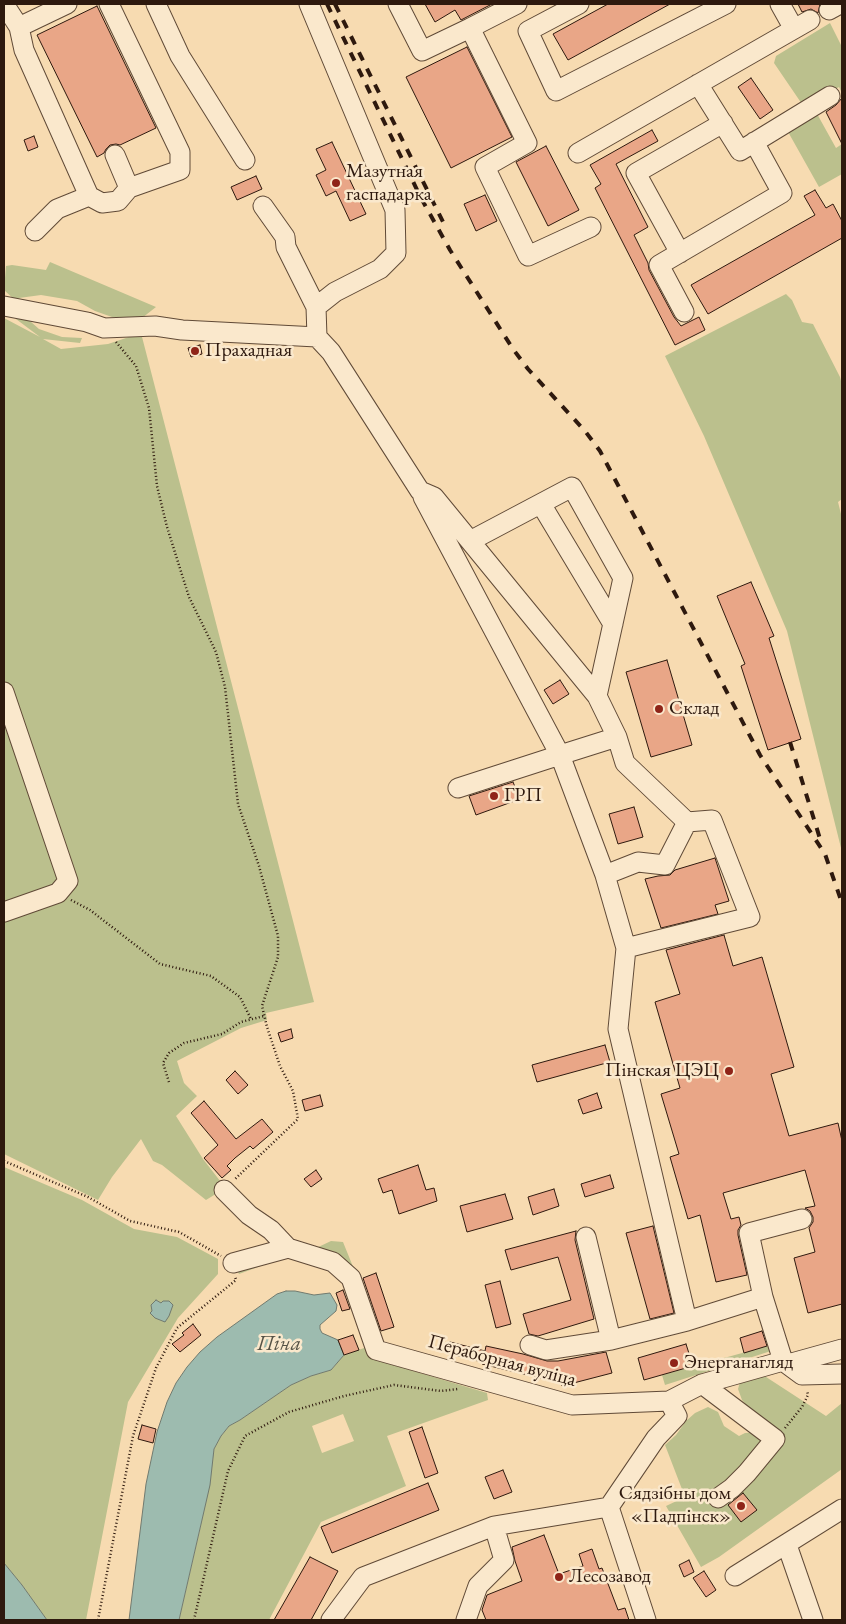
<!DOCTYPE html>
<html>
<head>
<meta charset="utf-8">
<style>
	body { margin:0 }
	#map { position:relative; width:846px; height:1624px; overflow:hidden; background:#f7dbb1; font-family:"EB Garamond",serif }
	canvas { display:block }
	.frame { position:absolute; inset:0; border:5px solid #2e190e; pointer-events:none }
</style>
</head>
<body>
<div id="map">
<canvas width="846" height="1624"></canvas>
<div class="frame"></div>
</div>
<script>
const ctx = document.querySelector('canvas').getContext('2d');
ctx.lineJoin = 'round';
function paint(path, color) { ctx.fillStyle = color; ctx.fill(path, 'evenodd'); }
const toPath = rows => new Path2D(rows.map(r => 'M' + r).join(''));
function stroke(path, color, width, dash) { ctx.strokeStyle = color; ctx.lineWidth = width; ctx.lineCap = dash ? 'butt' : 'round'; ctx.setLineDash(dash || []); ctx.stroke(path); }
function label(font, color, halo, rows, align = 'center') {
  ctx.font = font + ' "EB Garamond",serif'; ctx.lineWidth = 5; ctx.setLineDash([]); ctx.textBaseline = 'middle'; ctx.strokeStyle = halo; ctx.fillStyle = color; for (const [text, x, y, turn = 0] of rows) {
    ctx.save(); ctx.translate(x, y); ctx.rotate((+turn || 0) * Math.PI / 180); ctx.textAlign = isNaN(turn) ? turn : align; if (halo) ctx.strokeText(text, 0, 0); ctx.fillText(text, 0, 0); ctx.restore();
  }
}
const green = toPath([
	[830,23,842,47,842,93,839,87,804,107,774,63,776,56],
	[816,112,836,148,842,144,842,174,819,187,787,130],
	[50,262,156,307,142,318,112,317,95,311,77,301,41,295,19,298,16,301,4,290,6,266,12,265,46,270],
	[786,294,792,300,802,322,813,324,840,377,842,385,842,499,838,502,842,518,842,852,787,631,704,436,665,356],
	[22,314,39,329,62,337,82,338,80,343,43,339,61,349,108,344,141,333,314,1002,266,1013,267,1020,241,1028,177,1061,184,1083,197,1096,176,1116,203,1159,224,1186,302,1247,312,1250,331,1241,343,1242,358,1279,314,1261,288,1256,239,1274,231,1258,272,1244,219,1192,206,1200,162,1165,153,1161,141,1139,112,1177,98,1200,4,1154,4,318,40,337,12,316],
	[4,1167,82,1200,134,1229,177,1237,218,1259,218,1274,178,1318,128,1402,86,1620,47,1620,22,1585,4,1563],
	[775,1344,774,1350,665,1385,662,1375],
	[367,1347,377,1357,397,1366,487,1393,488,1400,387,1436,406,1486,321,1522,269,1620,179,1620,200,1529,214,1449,221,1436,229,1426,240,1420,291,1385,311,1376,331,1370,344,1355],
	[343,1414,354,1441,322,1453,312,1426],
	[763,1375,826,1416,842,1403,842,1469,719,1557,701,1567,666,1506,685,1497,665,1445,676,1435,686,1421,695,1413,708,1407,718,1412,724,1426,739,1436,745,1433,760,1432,752,1412,742,1400,738,1389,740,1382]
]);
const water = toPath([
	[286,1291,295,1291,314,1295,330,1293,337,1305,336,1311,320,1325,320,1329,322,1333,338,1340,344,1355,331,1370,311,1376,291,1385,240,1420,229,1426,221,1436,214,1449,210,1485,179,1620,129,1620,146,1484,157,1432,167,1402,176,1383,187,1367,200,1352,217,1337,277,1294,286,1291],
	[156,1300,161,1303,163,1301,169,1301,173,1305,169,1316,165,1322,155,1318,150,1313,152,1311,151,1305,156,1300],
	[4,1563,22,1585,47,1620,4,1620,4,1563]
]);
const building = toPath([
	[425,4,492,4,461,20,455,10,435,22,425,4],
	[608,4,670,4,568,60,553,34,608,4],
	[798,4,820,4,818,13,811,9,802,12,798,4],
	[97,6,156,128,120,145,116,144,110,145,106,149,104,153,97,157,37,35,97,6],
	[467,47,512,137,451,168,406,77,467,47],
	[751,78,773,110,760,119,738,87,751,78],
	[842,98,842,144,826,112,836,105,842,98],
	[652,130,658,141,616,164,648,227,634,235,648,263,649,270,674,317,681,326,699,317,705,330,675,345,595,188,601,184,590,165,652,130],
	[34,136,38,147,28,151,24,140,34,136],
	[332,142,366,214,350,221,336,191,326,196,316,175,326,170,316,149,332,142],
	[546,146,579,210,548,226,516,162,546,146],
	[256,176,262,189,237,200,231,187,256,176],
	[815,190,826,208,833,204,842,221,842,238,708,314,691,285,815,215,804,196,815,190],
	[485,195,497,221,476,231,464,204,485,195],
	[200,345,202,354,191,357,188,348,200,345],
	[751,582,774,636,769,638,801,739,768,750,741,666,745,664,717,596,751,582],
	[667,660,692,745,651,757,626,672,667,660],
	[560,680,569,694,553,704,544,690,560,680],
	[513,782,520,799,476,815,469,796,513,782],
	[634,807,643,837,618,844,609,814,634,807],
	[715,858,729,901,715,905,718,914,661,928,645,879,658,876,670,875,675,870,715,858],
	[724,935,733,966,762,957,794,1067,771,1074,789,1136,838,1123,842,1141,842,1304,808,1313,794,1258,815,1252,809,1228,813,1222,813,1217,810,1211,805,1208,815,1206,805,1170,723,1193,731,1219,739,1217,741,1225,738,1230,738,1235,747,1275,716,1282,700,1215,688,1219,670,1157,679,1154,661,1094,680,1088,655,1002,680,994,666,950,724,935],
	[291,1029,293,1038,281,1042,278,1033,291,1029],
	[605,1045,610,1062,537,1082,532,1065,605,1045],
	[235,1071,248,1085,238,1094,226,1080,235,1071],
	[597,1093,602,1108,583,1114,578,1100,597,1093],
	[320,1095,323,1106,305,1111,302,1100,320,1095],
	[204,1101,236,1139,262,1119,273,1132,253,1149,250,1146,235,1158,227,1166,231,1170,222,1178,204,1158,218,1145,191,1113,204,1101],
	[418,1165,426,1190,434,1188,437,1201,399,1214,392,1190,383,1193,378,1179,418,1165],
	[316,1170,322,1179,311,1187,304,1179,316,1170],
	[610,1175,614,1188,585,1197,581,1184,610,1175],
	[554,1189,559,1206,533,1215,528,1197,554,1189],
	[505,1194,513,1219,467,1232,460,1206,505,1194],
	[653,1226,674,1313,650,1319,626,1233,653,1226],
	[576,1231,575,1240,594,1319,538,1336,529,1334,523,1314,571,1300,558,1257,511,1270,505,1250,576,1231],
	[376,1273,394,1327,381,1331,363,1278,376,1273],
	[500,1281,511,1324,496,1328,485,1285,500,1281],
	[343,1290,350,1309,342,1311,336,1293,343,1290],
	[193,1324,201,1335,180,1352,172,1344,184,1335,182,1333,193,1324],
	[762,1331,767,1346,744,1353,740,1338,762,1331],
	[353,1335,359,1350,344,1355,338,1340,353,1335],
	[450,1342,485,1351,486,1346,523,1354,547,1361,558,1361,606,1352,612,1373,562,1386,561,1383,482,1364,482,1362,447,1353,450,1342],
	[686,1344,693,1366,644,1380,638,1358,686,1344],
	[142,1425,156,1429,153,1443,138,1439,142,1425],
	[422,1427,438,1473,425,1478,409,1432,422,1427],
	[503,1470,512,1492,494,1499,485,1477,503,1470],
	[428,1483,439,1510,332,1553,321,1527,428,1483],
	[743,1493,757,1510,741,1522,728,1505,743,1493],
	[544,1535,559,1574,583,1566,579,1554,592,1549,599,1569,602,1568,618,1610,625,1608,629,1620,486,1620,482,1610,487,1595,522,1581,515,1561,512,1547,544,1535],
	[310,1557,338,1571,311,1620,274,1620,310,1557],
	[689,1560,694,1572,684,1577,679,1565,689,1560],
	[704,1571,716,1590,706,1597,693,1578,704,1571]
]);
const path = toPath([
	[116,342,136,366,149,408,157,486,167,527,189,597,216,652,225,687,238,804,259,866,278,936,278,957,262,1006,267,1027,280,1066,293,1091,298,1119,234,1180],
	[71,900,90,910,160,964,211,976,240,997,251,1019],
	[169,1082,163,1063,169,1053,184,1043,222,1034,241,1022,264,1016],
	[4,1161,88,1197,130,1221,179,1232,221,1256],
	[785,1428,802,1407,808,1395,807,1390],
	[98,1620,133,1436,156,1368,177,1328,236,1280,235,1276],
	[194,1620,228,1471,245,1436,289,1412,344,1396,394,1385,441,1391,458,1389]
]);
const minor = toPath([
	[4,4,19,27,24,50,89,196,102,203,118,201,129,188,115,155],
	[109,4,180,152,180,170,129,188],
	[156,4,180,56,245,160],
	[309,4,395,210,396,253,380,269,335,292,316,307],
	[398,4,422,51,470,28,527,143,485,167,528,256,591,227],
	[579,4,528,31,556,91,726,4],
	[780,4,794,29],
	[829,10,840,4],
	[19,27,67,4],
	[470,28,517,4],
	[698,84,740,151,830,96],
	[578,153,810,20],
	[263,206,285,237,286,247,316,307,317,337],
	[35,231,57,209,89,196],
	[680,253,636,173,723,123],
	[4,306,87,322,104,328,155,326,182,330,317,337,331,352,420,491,434,497,597,696,617,737,625,763,687,822,712,820,750,917,626,948,605,875,638,862,665,865,687,822],
	[684,312,659,265,782,193,754,142],
	[423,497,560,755,617,737],
	[541,504,613,624],
	[470,541,572,487,623,578,597,696],
	[4,692,68,881,58,893,4,912],
	[458,788,560,755,605,875],
	[626,948,618,1029,687,1321,763,1297,783,1361],
	[224,1190,249,1215,271,1230,288,1248,333,1262,351,1278,376,1350,572,1405,669,1401,702,1384,783,1361,802,1375,842,1374],
	[586,1237,611,1340],
	[233,1263,288,1248],
	[763,1297,749,1233,802,1219],
	[530,1345,546,1350,611,1340,687,1321],
	[788,1364,842,1349],
	[702,1384,775,1439,747,1473,732,1488,718,1498],
	[609,1507,646,1620],
	[787,1545,813,1620],
	[735,1576,842,1509],
	[331,1620,363,1577,494,1526,609,1507,656,1438,677,1416,669,1401],
	[466,1620,478,1586,504,1560,494,1526]
]);
const rail = toPath([
	[327,4,421,198,450,250,513,349,528,369,585,431,600,451,760,755,825,854,842,903],
	[335,4,446,228],
	[790,742,821,842]
]);
const markers = [
	[336,183,5,"#8f2418"],
	[195,351,5,"#8f2418"],
	[659,709,5,"#8f2418"],
	[494,796,5,"#8f2418"],
	[729,1071,5,"#8f2418"],
	[674,1363,5,"#8f2418"],
	[741,1506,5,"#8f2418"],
	[559,1577,5,"#8f2418"]
];
const poiNames = [
	["Мазутная",346,172],
	["гаспадарка",346,195],
	["Прахадная",205,351],
	["Склад",669,709],
	["ГРП",504,796],
	["Пінская ЦЭЦ",719,1071,"right"],
	["Энерганагляд",684,1363],
	["Сядзібны дом",731,1494,"right"],
	["«Падпінск»",731,1517,"right"],
	["Лесозавод",569,1577]
];
const streetNames = [
	["Пераборная вуліца",502,1361,15]
];
const waterNames = [
	["Піна",279,1344]
];
paint(green, '#bbc08d');
paint(water, '#9dbbaf');
stroke(water, '#717a6f', 1);
paint(building, '#e9a687');
stroke(building, '#2e190e', 1);
stroke(minor, '#604a37', 21);
stroke(path, '#2e190e', 2.5, [1, 2.5]);
stroke(minor, '#fae8cc', 19);
stroke(rail, '#2e190e', 4, [9, 9]);
for (const [x, y, r, color] of markers) { const dot = new Path2D(); dot.arc(x, y, r, 0, 2 * Math.PI); ctx.fillStyle = color; ctx.fill(dot); stroke(dot, '#fae8cc', 2); }
label('20px', '#2e190e', '#fae8cc', poiNames, 'left');
label('20px', '#2e190e', '#fae8cc', streetNames);
label('italic 21px', '#555246', '#fae8cc', waterNames);
</script>
</body>
</html>
